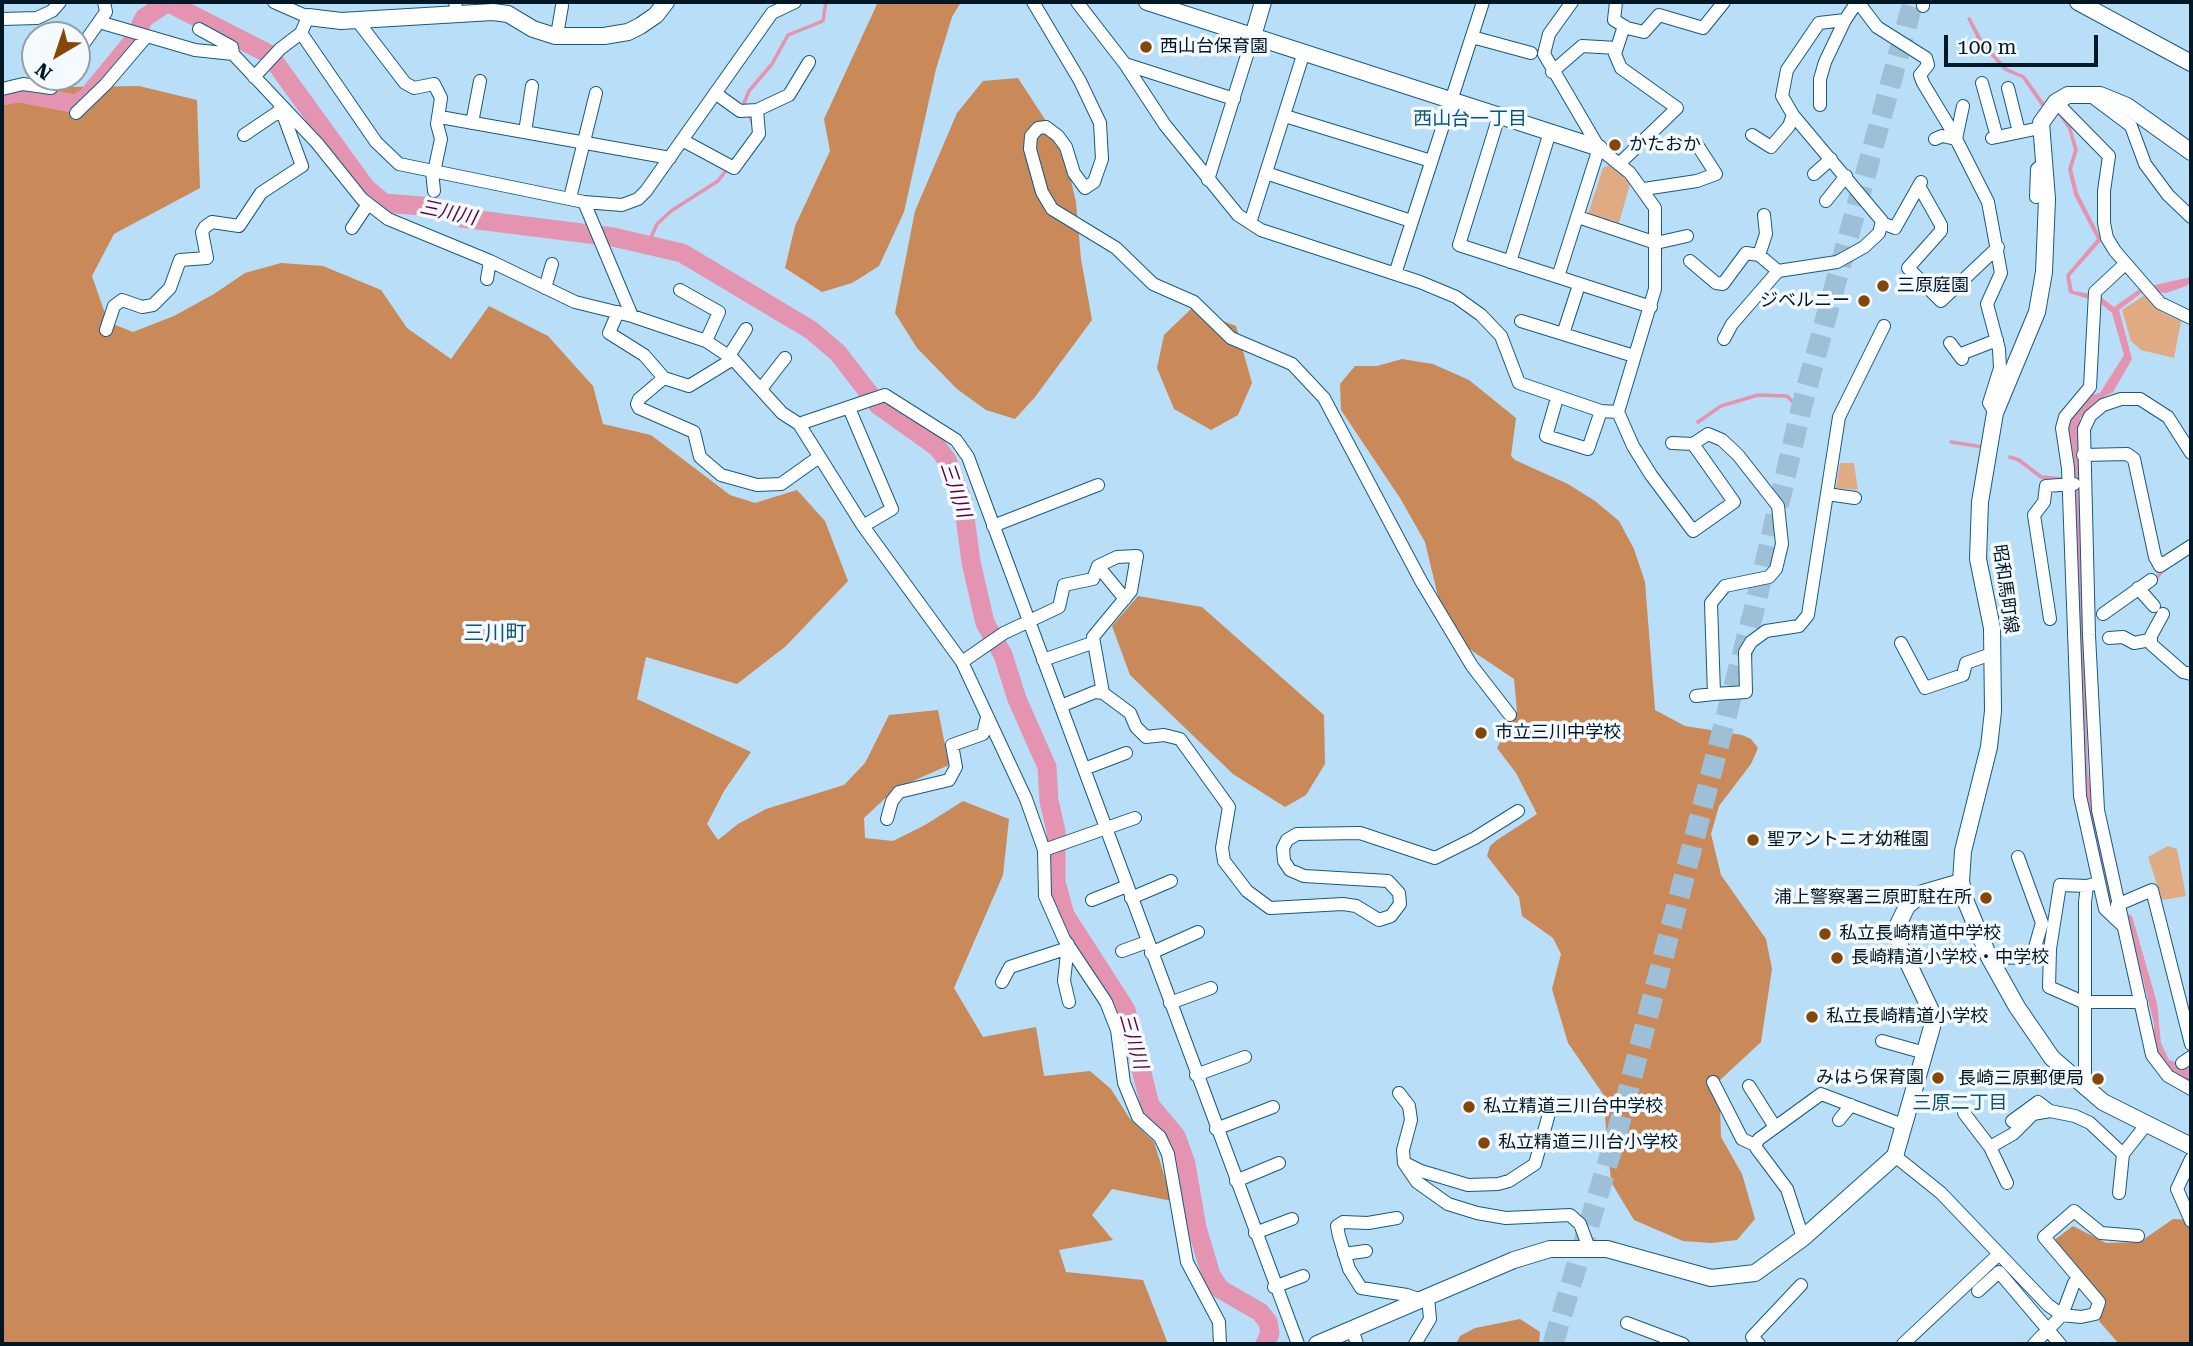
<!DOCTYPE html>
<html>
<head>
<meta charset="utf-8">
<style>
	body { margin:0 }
	#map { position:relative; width:2193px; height:1346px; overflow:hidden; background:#b9def7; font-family:"Roboto Serif",serif }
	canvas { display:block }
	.frame { position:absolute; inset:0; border:4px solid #001726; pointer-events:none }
	.north { position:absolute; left:21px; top:21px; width:70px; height:70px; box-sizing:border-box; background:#f4faff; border:2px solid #929fa8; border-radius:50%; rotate:219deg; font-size:19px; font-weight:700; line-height:28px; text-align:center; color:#001726 }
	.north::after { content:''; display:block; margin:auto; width:24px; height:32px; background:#844707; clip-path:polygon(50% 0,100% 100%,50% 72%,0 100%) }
	.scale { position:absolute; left:1944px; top:35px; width:154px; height:32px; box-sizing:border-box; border:4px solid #001726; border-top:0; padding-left:9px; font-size:21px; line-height:24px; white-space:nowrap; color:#001726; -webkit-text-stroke:5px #f4faff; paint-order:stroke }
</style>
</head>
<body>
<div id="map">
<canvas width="2193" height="1346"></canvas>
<div class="frame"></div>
<div class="north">N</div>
<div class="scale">100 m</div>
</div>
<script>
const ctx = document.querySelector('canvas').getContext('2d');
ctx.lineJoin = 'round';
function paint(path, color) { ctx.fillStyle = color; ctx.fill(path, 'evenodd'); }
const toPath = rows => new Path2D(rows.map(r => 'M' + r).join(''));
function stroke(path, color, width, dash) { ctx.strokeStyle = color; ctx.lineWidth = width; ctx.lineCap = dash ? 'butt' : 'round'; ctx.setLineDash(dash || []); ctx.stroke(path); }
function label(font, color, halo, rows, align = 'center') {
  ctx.font = font + ' "Roboto Serif","Noto Sans JP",serif'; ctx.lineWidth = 7; ctx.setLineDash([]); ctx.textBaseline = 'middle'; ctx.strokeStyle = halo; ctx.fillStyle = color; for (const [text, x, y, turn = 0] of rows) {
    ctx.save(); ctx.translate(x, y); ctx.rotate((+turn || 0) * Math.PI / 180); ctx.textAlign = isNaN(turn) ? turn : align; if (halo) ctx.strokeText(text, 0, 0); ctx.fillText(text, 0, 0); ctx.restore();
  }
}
const green = toPath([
	[1611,164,1630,184,1619,223,1588,214,1603,168],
	[2145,295,2163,313,2181,321,2174,358,2141,350,2131,341,2122,310],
	[1840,463,1854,463,1858,490,1836,488],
	[2168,846,2177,849,2186,896,2162,900,2148,857]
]);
const forest = toPath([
	[878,2,961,2,952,17,936,69,904,212,879,266,852,283,822,292,785,268,795,226,830,151,824,119],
	[1018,78,1063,147,1076,202,1081,259,1092,320,1035,397,1015,419,986,410,957,389,917,348,895,313,915,211,957,113,983,81],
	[139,86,197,100,200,188,114,234,92,276,108,322,133,332,174,316,214,294,245,273,281,263,323,266,381,290,407,328,451,359,489,306,548,336,593,386,603,424,651,435,730,495,755,503,797,490,825,521,848,581,786,646,737,684,646,657,637,699,751,752,724,791,707,824,718,840,738,824,766,809,844,785,865,763,889,715,938,710,949,765,895,789,864,818,865,838,893,841,925,825,963,801,1009,819,1003,875,954,988,983,1037,1036,1027,1044,1076,1090,1071,1111,1089,1130,1119,1154,1142,1172,1201,1112,1189,1092,1215,1113,1240,1059,1250,1066,1272,1143,1280,1168,1344,2,1344,2,88],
	[1191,309,1236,326,1252,383,1238,415,1211,430,1174,409,1157,368,1164,335],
	[1402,359,1433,364,1469,380,1516,418,1511,456,1515,460,1568,484,1595,501,1619,521,1634,549,1645,582,1655,710,1685,726,1742,735,1751,739,1758,748,1751,764,1719,806,1711,834,1721,875,1766,939,1772,969,1761,1042,1719,1081,1721,1137,1742,1174,1755,1219,1737,1240,1711,1243,1683,1241,1634,1220,1611,1182,1603,1094,1568,1043,1552,989,1561,954,1553,938,1522,916,1519,897,1487,856,1490,846,1497,840,1537,814,1516,773,1497,748,1517,711,1514,679,1447,634,1425,542,1400,498,1341,410,1340,384,1355,366,1377,366],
	[1138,596,1202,607,1324,715,1325,764,1306,795,1285,807,1233,774,1130,675,1112,626],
	[2173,1219,2191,1220,2191,1344,2119,1344,2099,1321,2106,1303,2053,1241,2073,1226,2106,1243,2140,1242],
	[1520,1319,1540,1332,1539,1344,1456,1344,1460,1336,1475,1328]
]);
const water = toPath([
	[1970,17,1983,41,2007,68,2025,76,2045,104,2042,107,2022,78,2005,71,1979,43,1967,18],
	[2060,111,2071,127,2078,150,2072,169,2078,193,2102,240,2070,276,2073,291,2098,295,2114,307,2141,288,2191,277,2188,285,2167,293,2144,291,2119,310,2132,359,2113,392,2098,400,2080,418,2078,435,2088,772,2096,826,2112,905,2132,916,2157,1003,2161,1043,2169,1060,2191,1068,2191,1079,2187,1080,2170,1070,2154,1046,2154,1024,2142,975,2108,910,2081,773,2066,422,2090,395,2100,393,2124,355,2112,313,2099,302,2069,293,2066,275,2097,239,2074,195,2068,169,2074,150,2068,129,2057,113]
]);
const stream = toPath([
	[753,124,744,103,749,91,772,64,788,35,823,21,826,2],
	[648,244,657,224,671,211,718,181,727,169],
	[1698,422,1721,406,1758,395,1787,396,1797,406,1809,403],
	[1951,442,1983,447],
	[2010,457,2019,460,2041,477,2064,479],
	[2157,578,2163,570]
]);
const river = toPath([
	[167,2,269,54,366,188,384,203,435,207,462,218,613,237,682,253,811,330,838,353,878,405,937,447,947,460,963,502,971,562,985,623,1003,655,1017,699,1047,767,1049,801,1056,831,1056,882,1065,915,1126,1010,1150,1105,1176,1136,1186,1164,1197,1228,1211,1275,1220,1289,1260,1312,1268,1322,1270,1333,1265,1344],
	[2,96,19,93,76,104,87,97,133,41,144,18,168,2]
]);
const highwayTunnel = toPath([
	[1553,1344,1620,1122,1754,610,1802,405,1913,2]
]);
const street = toPath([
	[455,2,457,13],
	[1033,2,1080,81,1100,123,1102,159,1094,182,1085,188,1074,173,1066,147,1058,136,1046,127,1038,128,1031,136,1030,149,1042,192,1052,209,1116,248,1153,284,1194,302,1231,338,1292,364,1324,398,1421,581,1472,666,1510,715],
	[1077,2,1125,64,1165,125,1238,215,1261,230,1420,282,1456,297,1481,315,1501,336,1519,383,1601,411,1618,412],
	[1572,2,1549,34,1544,54,1599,148,1630,173,1655,208,1655,289,1618,412,1633,446,1651,475,1693,531,1734,502,1693,444,1708,434,1722,440,1738,455,1778,506,1782,544,1776,569,1769,577,1725,586,1711,603,1714,694,1746,692,1745,652,1751,642,1766,631,1799,626,1808,615,1839,417,1884,326],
	[1616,2,1614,20,1627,28,1644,32,1659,15,1703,28,1724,2],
	[1858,2,1877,27,1926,58,1928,65,1920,75,1923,83,1952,131,1988,202,2001,273,1987,304,1999,349,2000,368,1989,403,1995,413],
	[1923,2,1923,6],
	[2,19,37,18,52,11,60,2],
	[356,19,405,83,414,88,434,84,441,98,437,124,441,139,434,172],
	[99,22,195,50,233,54,317,143,362,199,388,219,490,261,575,302,632,316,706,341,733,359,782,413,799,424,863,526,962,662,1026,799,1044,850,1045,896,1064,939,1106,1002,1117,1030,1124,1083,1138,1117,1160,1137,1168,1154,1187,1262,1219,1322,1220,1344],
	[199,29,232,47,233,54],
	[301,33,376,142,399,164,584,202,622,205,638,199,646,191,772,13,795,2],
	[557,35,562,6],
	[1472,37,1531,53],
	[77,53,106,12,104,2],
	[1125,64,1234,99],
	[1552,72,1582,46,1617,48],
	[254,77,280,49,301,33,308,17,274,2],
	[1982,83,1997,137],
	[2008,88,2019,132],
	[2,89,23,84,51,88,60,77],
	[2091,96,2131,126,2145,164,2168,195,2191,217],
	[2056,102,2109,156,2104,191,2104,223,2107,238,2115,251,2160,303,2191,318],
	[1820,105,1820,79,1825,62,1845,20,1857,2],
	[757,110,789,95,809,62],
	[76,113,106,84,146,37],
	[1285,116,1431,161],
	[1499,116,1459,245,1651,307],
	[440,117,670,158],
	[472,123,480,81],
	[525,132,532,86],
	[244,135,281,110],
	[1752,135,1771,147,1789,126,1793,115],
	[1992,138,2040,128],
	[1935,139,1942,136,1956,139,1963,106],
	[682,140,734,168,759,134,757,110,740,111,715,93],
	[1619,164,1677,108,1621,68,1615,54,1624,26],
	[432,171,434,191],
	[1266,173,1411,221],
	[1814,174,1831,159],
	[1208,180,1253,36],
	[1919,186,1941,225,1941,231,1908,268,1941,301,1998,247],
	[1644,189,1697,181,1716,174,1696,143],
	[2036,197,2037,169,2043,164],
	[570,198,596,93],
	[1826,201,1846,176],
	[584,202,632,316],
	[1578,217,1656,243,1687,236],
	[1250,223,1304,52],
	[1882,223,1895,228,1921,182],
	[352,228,368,204],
	[1759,255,1766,234,1764,215],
	[1690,261,1716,283,1723,284,1746,253,1759,255,1778,271],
	[1510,262,1550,132],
	[1395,274,1483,2],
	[1558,277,1599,148],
	[487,279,490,261],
	[545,288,552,264],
	[680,290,719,312,706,341],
	[618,312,609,333,644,355,664,378,689,386,733,359],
	[1521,321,1634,356],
	[106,330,114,306,122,300,142,307,153,305,170,288,180,260,207,258,202,232,205,227,212,222,239,226,261,193,302,166,280,106],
	[1563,334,1579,285],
	[1724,339,1732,324,1778,271,1837,262,1864,247,1879,233,1882,221,1793,115,1782,96,1787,70,1819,23,1845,20],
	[1950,343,1962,359],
	[1961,354,1997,340],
	[729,356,746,329],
	[664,378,639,399,637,404,639,408,694,432,700,457,721,475,757,485,781,484,819,457],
	[761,389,785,358],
	[1557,398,1546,436,1588,449,1601,411],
	[849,408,892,509,863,526],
	[799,424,885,395,956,440,968,457,1298,1344],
	[1672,443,1693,444],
	[2191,453,2168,417,2140,399,2121,399,2103,405,2090,416,2084,429,2089,635,2098,810,2152,1055,2168,1076,2191,1089],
	[2083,455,2127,454,2134,459,2155,557,2160,566,2191,546],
	[1827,494,1855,498],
	[993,526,1098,485],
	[1098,566,1125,599],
	[2138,588,2154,606],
	[2103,614,2151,580],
	[2163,614,2151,636,2151,644,2183,672,2191,674],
	[2050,619,2034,515,2044,502,2046,486,2074,484],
	[2109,638,2123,637,2134,643,2150,640],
	[1901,643,1925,688,1963,675,1966,663,1994,653],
	[1043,660,1089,644],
	[962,662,1004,633,1059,607,1064,585,1093,579,1098,566,1117,557,1137,556,1131,591,1093,637,1103,693],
	[1696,696,1714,694],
	[1061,706,1095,692,1103,693,1130,713,1136,727,1146,737,1164,735,1180,739,1229,807,1222,848,1224,861,1247,891,1270,908,1343,904,1356,906,1379,920,1391,916,1400,904,1399,893,1388,881,1304,876,1290,870,1284,861,1283,848,1287,840,1297,834,1360,833,1435,858,1475,838,1518,811],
	[1084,769,1126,753],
	[887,819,892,801,899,792,949,780,956,767,952,745,983,734,987,717],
	[1044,850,1135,818],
	[2087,886,2060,885,2050,949,2049,987,2083,1002,2141,1002],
	[1131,898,1171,881],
	[1092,900,1127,886],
	[2117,905,2152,890,2191,1044],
	[2122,925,2105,909,2080,796,2068,468,2062,428,2065,417,2090,387,2095,292,2125,264],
	[1068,944,1064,981,1069,1002],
	[1122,951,1147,942],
	[1151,953,1198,932],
	[1989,957,2027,958,2033,954,2042,923,2018,857],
	[1002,982,1010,967,1062,950],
	[1170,1003,1211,988],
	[1882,1041,1925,1053],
	[2182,1063,2191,1057],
	[1196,1075,1245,1057],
	[1713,1082,1742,1139,1755,1145],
	[1749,1086,1775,1127],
	[2085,1089,2085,902,2087,886,2094,884],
	[1399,1093,1409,1106,1411,1120,1403,1150,1404,1163,1417,1182,1448,1204,1477,1213,1506,1218,1570,1215,1580,1224,1589,1248],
	[1964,1113,1990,1147,2007,1183],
	[1839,1120,1851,1105],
	[2012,1121,2038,1102,2050,1111],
	[1216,1129,1273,1107],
	[1990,1147,2013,1134,2033,1114,2050,1111,2075,1116,2090,1123,2123,1154,2119,1193],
	[2123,1154,2146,1125],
	[1895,1156,1941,1193,2048,1305,2062,1315,2034,1344],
	[2191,1159,2177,1189,2191,1221],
	[1405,1163,1421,1171,1468,1185,1498,1184,1509,1181,1535,1164,1550,1110],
	[1236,1181,1279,1163],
	[1397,1218,1368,1223,1343,1222,1337,1226,1339,1236,1349,1269,1361,1288,1407,1295,1421,1300],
	[1255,1233,1292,1219],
	[1803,1238,1787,1189,1757,1149,1755,1145,1759,1139,1821,1094,1903,1125],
	[1344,1254,1366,1251],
	[2074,1283,2062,1315,2081,1317,2095,1314,2099,1302,2044,1237,2074,1211,2101,1233,2138,1236],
	[1274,1287,1303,1276],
	[1978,1291,1999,1272,2060,1344],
	[1627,1323,1683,1344],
	[1352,1329,1357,1344],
	[1415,1344,1430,1319,1428,1297],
	[1759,1344,1752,1337,1801,1285],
	[1903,1344,1999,1254]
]);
const secondary = toPath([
	[1147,2,1599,148],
	[2078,2,2191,63],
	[308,17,341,21,493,12,508,14,533,29,555,36,604,36,628,32,640,26,656,15,666,2],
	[1253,36,1263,2],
	[2191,152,2127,106,2100,95,2068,95,2056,102,2041,123,2047,199,2044,272,2037,312,1995,413,1980,502,1978,559,1992,628,1993,711,1989,747,1963,851,1961,882,1966,902,1989,957,2017,1007,2052,1058,2103,1102,2191,1146],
	[1317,1344,1514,1260,1550,1249,1607,1249,1711,1278,1755,1273,1803,1238,1895,1156,1932,1027,1932,1013,1900,946,1898,925,1907,906,1923,893,1961,882]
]);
const markers = [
	[1146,47,7,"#844707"],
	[1615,145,7,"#844707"],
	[1883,286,7,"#844707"],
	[1864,301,7,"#844707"],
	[1481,733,7,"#844707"],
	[1753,840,7,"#844707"],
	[1986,898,7,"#844707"],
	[1825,934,7,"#844707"],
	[1837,958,7,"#844707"],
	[1812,1017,7,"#844707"],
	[1938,1078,7,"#844707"],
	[2098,1079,7,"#844707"],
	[1469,1107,7,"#844707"],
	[1484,1143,7,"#844707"]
];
const poiNames = [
	["西山台保育園",1160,47],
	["かたおか",1629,145],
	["三原庭園",1897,286],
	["ジベルニー",1850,301,"right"],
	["市立三川中学校",1495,733],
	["聖アントニオ幼稚園",1767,840],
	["浦上警察署三原町駐在所",1972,898,"right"],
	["私立長崎精道中学校",1839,934],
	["長崎精道小学校・中学校",1851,958],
	["私立長崎精道小学校",1826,1017],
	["みはら保育園",1924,1078,"right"],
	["長崎三原郵便局",2084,1079,"right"],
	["私立精道三川台中学校",1483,1107],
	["私立精道三川台小学校",1498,1143]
];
const streetNames = [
	["昭和馬町線",2005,589,82]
];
const neighbourhoodNames = [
	["西山台一丁目",1470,119],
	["三原二丁目",1960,1103]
];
const waterNames = [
	["三川川",448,213,12],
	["三川川",955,490,71],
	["三川川",1133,1041,74]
];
const quarterNames = [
	["三川町",495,634]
];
paint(green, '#e0aa82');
paint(forest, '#c98958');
paint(water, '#e494b0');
stroke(stream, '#e494b0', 3.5);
stroke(river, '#e494b0', 19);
stroke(highwayTunnel, '#9dc0d8', 21, [21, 10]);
stroke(street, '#175a7e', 14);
stroke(secondary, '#175a7e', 18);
stroke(street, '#fff', 12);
stroke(secondary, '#fff', 16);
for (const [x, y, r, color] of markers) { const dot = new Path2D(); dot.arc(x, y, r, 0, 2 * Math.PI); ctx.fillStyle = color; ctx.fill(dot); stroke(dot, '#f4faff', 2.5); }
label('18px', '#001726', '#f4faff', poiNames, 'left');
label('18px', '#001726', '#f4faff', streetNames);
label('19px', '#0e5478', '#f4faff', neighbourhoodNames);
label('italic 19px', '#600032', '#f4faff', waterNames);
label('21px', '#0e5478', '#f4faff', quarterNames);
</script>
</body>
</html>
